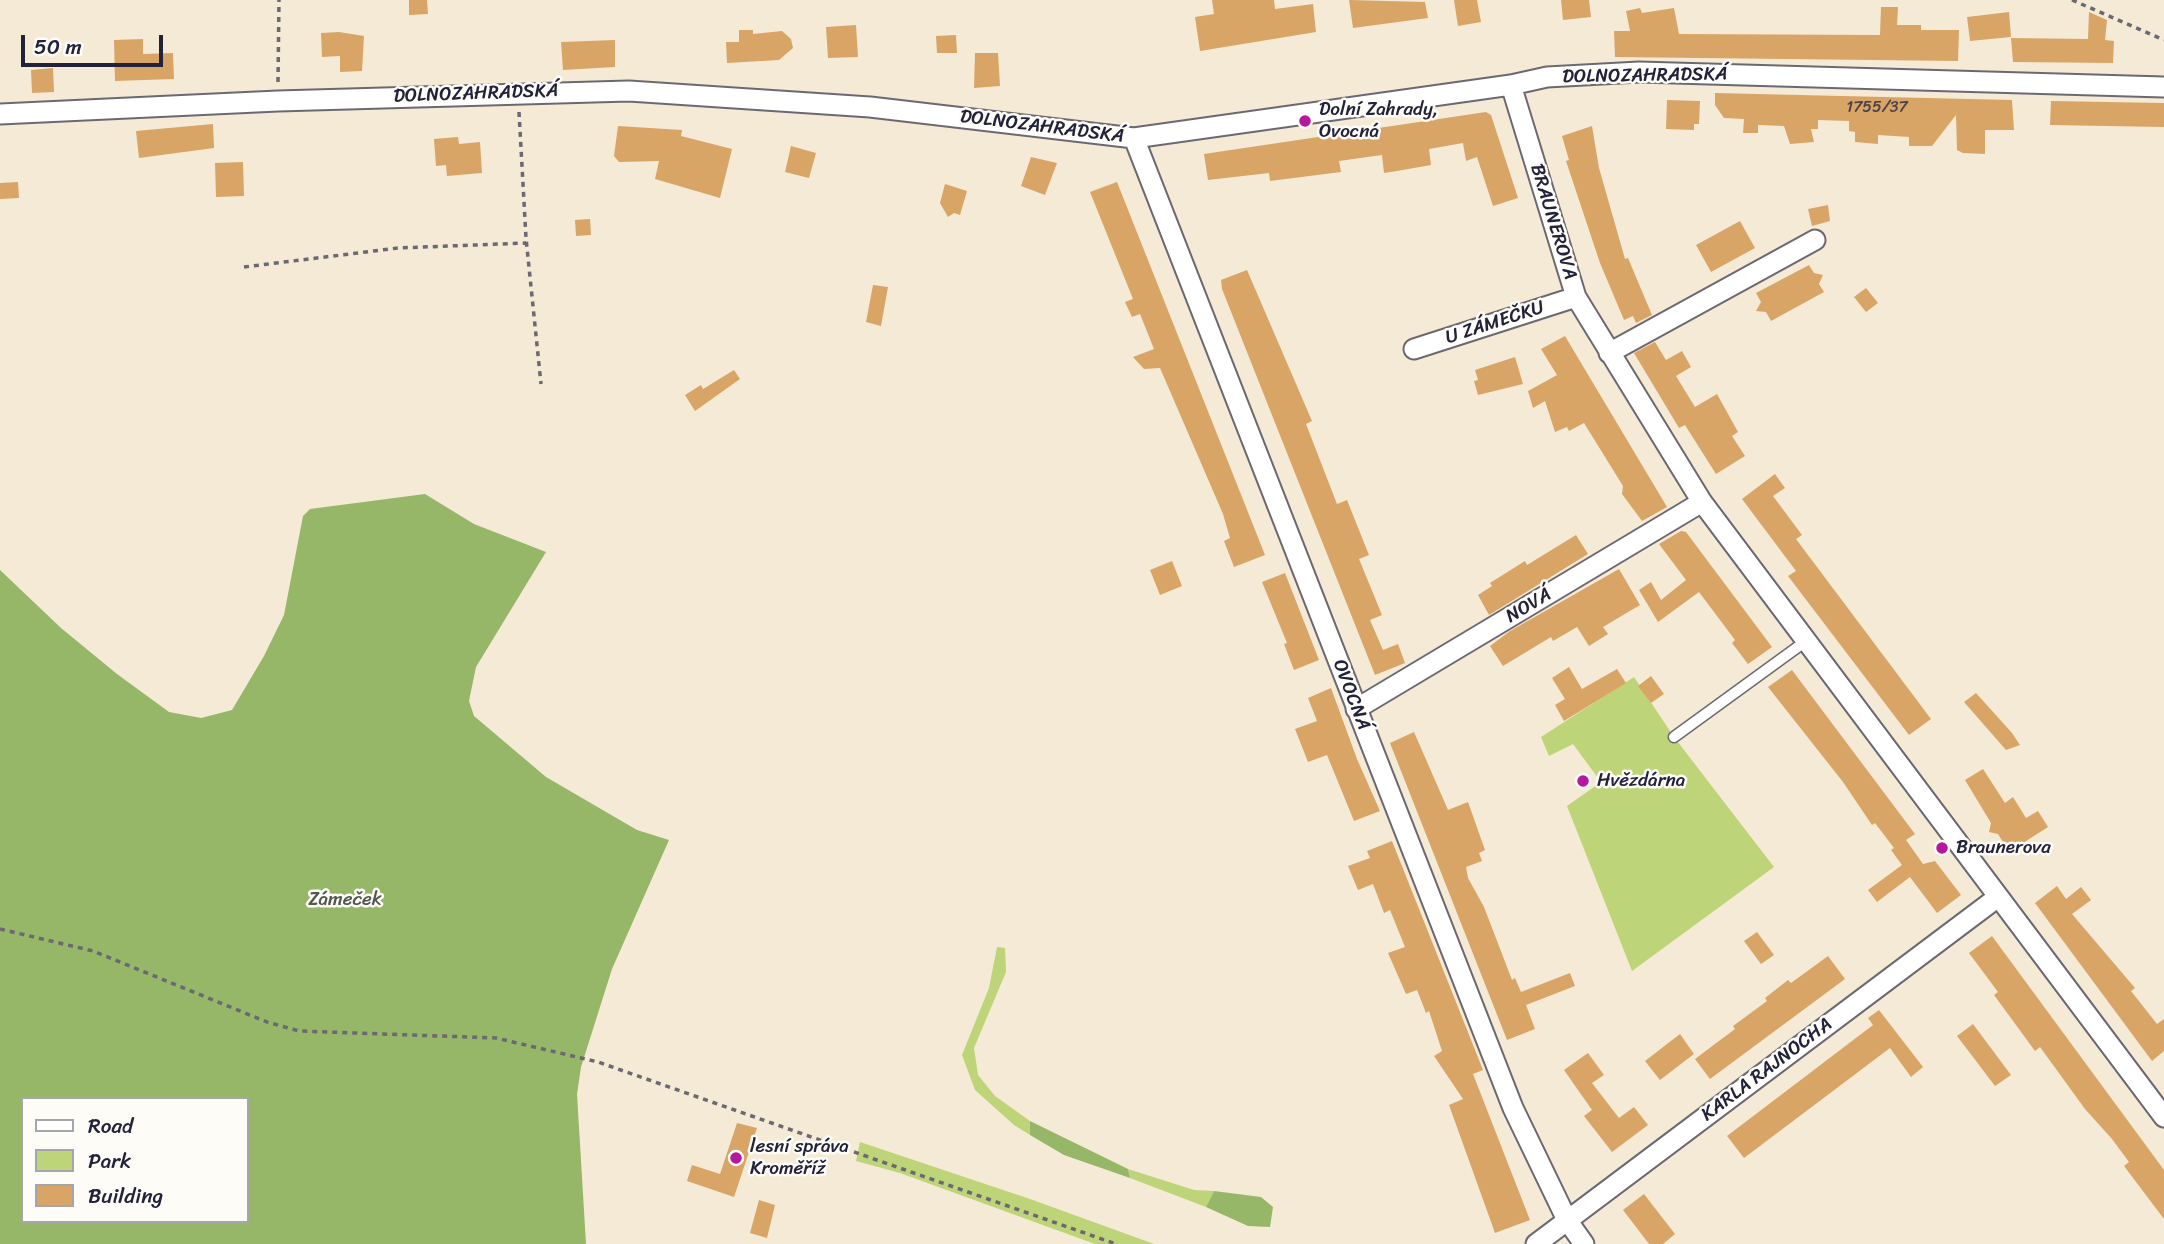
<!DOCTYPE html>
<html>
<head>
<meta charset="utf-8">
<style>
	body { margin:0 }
	#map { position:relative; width:2164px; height:1244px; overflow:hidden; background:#f5ead5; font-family:Sriracha,sans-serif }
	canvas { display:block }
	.legend { position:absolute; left:21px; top:1097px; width:228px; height:126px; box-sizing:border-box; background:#fdfcf7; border:2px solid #a5a5ac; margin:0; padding:9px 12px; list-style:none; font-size:21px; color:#22223b }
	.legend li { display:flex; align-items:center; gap:14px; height:35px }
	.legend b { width:35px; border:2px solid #a5a5ac }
	.scale { position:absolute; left:21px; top:35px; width:142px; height:32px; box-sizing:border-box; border:4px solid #22223b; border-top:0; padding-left:9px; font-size:21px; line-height:24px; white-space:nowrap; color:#22223b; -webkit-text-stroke:5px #fdfcf7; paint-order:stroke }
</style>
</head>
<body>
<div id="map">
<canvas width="2164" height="1244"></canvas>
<ul class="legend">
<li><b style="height:9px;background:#fff"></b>Road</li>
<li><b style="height:19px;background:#bdd478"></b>Park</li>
<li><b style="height:19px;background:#d8a567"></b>Building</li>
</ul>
<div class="scale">50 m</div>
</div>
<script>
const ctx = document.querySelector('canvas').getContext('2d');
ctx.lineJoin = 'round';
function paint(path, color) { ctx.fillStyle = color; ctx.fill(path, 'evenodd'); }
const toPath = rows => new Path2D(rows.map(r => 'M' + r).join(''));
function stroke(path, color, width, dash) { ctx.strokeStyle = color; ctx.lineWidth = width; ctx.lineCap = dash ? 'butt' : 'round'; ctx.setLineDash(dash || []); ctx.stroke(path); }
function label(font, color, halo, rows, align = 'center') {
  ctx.font = font + ' Sriracha,sans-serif'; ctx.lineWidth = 5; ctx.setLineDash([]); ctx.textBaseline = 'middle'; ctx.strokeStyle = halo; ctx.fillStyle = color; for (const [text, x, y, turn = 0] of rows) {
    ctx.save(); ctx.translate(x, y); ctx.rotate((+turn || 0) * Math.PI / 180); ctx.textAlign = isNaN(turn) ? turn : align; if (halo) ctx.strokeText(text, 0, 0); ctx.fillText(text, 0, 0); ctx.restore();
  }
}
const green = toPath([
	[1634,677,1674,737,1774,867,1632,971,1567,806,1601,782,1573,744,1549,756,1541,737],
	[997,947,1005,948,1006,972,974,1048,978,1075,995,1096,1030,1121,1030,1135,1014,1125,975,1090,962,1055,989,988],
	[860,1142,1030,1199,1154,1244,1095,1244,900,1173,856,1161],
	[1128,1169,1194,1190,1214,1191,1206,1207,1130,1178]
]);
const forest = toPath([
	[425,494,474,524,546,552,476,667,469,701,474,716,546,777,637,830,669,840,612,969,581,1067,577,1094,586,1244,0,1244,0,570,61,628,117,674,169,712,201,718,232,710,264,656,284,615,303,516,310,509],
	[23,1099,247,1099,247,1221,23,1221],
	[1030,1121,1128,1169,1130,1178,1064,1155,1030,1135],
	[1214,1191,1261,1197,1273,1207,1270,1227,1248,1226,1206,1207]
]);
const building = toPath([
	[409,0,427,0,428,14,409,15],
	[1212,0,1274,0,1275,9,1313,4,1316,32,1200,51,1195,17,1214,14],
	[1349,0,1425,2,1428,18,1353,28],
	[1454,0,1477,0,1481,22,1458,26],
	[1561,0,1589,0,1591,17,1563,20],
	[1881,7,1898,7,1897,25,1921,25,1921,30,1959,30,1958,61,1615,57,1614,31,1630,31,1626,11,1640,8,1642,13,1674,8,1679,34,1880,35],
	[2009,12,2011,37,1970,41,1967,17],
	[2089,12,2107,20,2105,40,2114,41,2113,63,2013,62,2011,38,2088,39],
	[856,25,858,57,828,58,826,27],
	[739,30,753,30,753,34,782,31,791,39,793,48,779,60,727,63,726,42,739,42],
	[339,32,364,36,362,71,340,72,340,56,322,57,321,33],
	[956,35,957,53,937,53,936,36],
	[143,39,143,54,173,53,174,79,115,81,114,40],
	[615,40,615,67,563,70,561,42],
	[975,53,998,53,1000,86,974,88],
	[53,68,54,92,32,93,31,70],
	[1715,93,2012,100,2014,130,1985,130,1985,154,1963,153,1957,150,1956,115,1932,146,1909,146,1909,137,1878,135,1878,144,1855,142,1855,132,1849,131,1849,121,1818,120,1818,129,1811,129,1814,142,1790,144,1784,126,1758,125,1758,133,1743,133,1744,119,1724,118,1715,105],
	[1667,100,1700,101,1699,124,1694,124,1694,130,1666,129],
	[2051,101,2164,103,2164,127,2050,125],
	[1486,112,1491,115,1518,198,1493,206,1477,157,1466,161,1463,143,1429,149,1431,165,1397,171,1384,173,1382,155,1339,161,1341,172,1270,181,1269,173,1208,180,1204,154],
	[213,124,214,148,139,158,136,131],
	[618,126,682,130,681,136,732,149,720,198,655,179,659,161,619,162,614,156],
	[1592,126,1599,168,1625,259,1628,258,1652,315,1636,323,1633,316,1624,320,1600,263,1566,161,1569,160,1562,136],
	[458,137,459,144,480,142,482,173,447,176,446,165,436,166,434,139],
	[791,146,816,153,809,178,785,172],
	[1031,157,1057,163,1045,195,1021,186],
	[243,162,244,196,216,197,215,163],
	[18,182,19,198,0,199,0,183],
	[1117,182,1265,555,1234,567,1224,541,1230,538,1223,514,1160,368,1144,369,1133,357,1154,349,1140,314,1132,317,1125,302,1133,299,1090,192],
	[945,184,967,191,960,215,954,213,948,217,940,203],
	[1828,205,1830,221,1812,226,1808,209],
	[590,219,591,235,576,236,575,220],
	[1740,221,1755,248,1711,272,1696,245],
	[1809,265,1814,273,1823,275,1819,284,1824,292,1771,321,1766,312,1756,311,1761,302,1756,293],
	[1247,270,1312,421,1306,424,1337,504,1347,500,1369,555,1359,559,1382,615,1370,620,1383,650,1398,644,1405,663,1375,675,1222,289,1221,280],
	[873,285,888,287,881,326,866,322],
	[1866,288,1878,303,1866,312,1854,297],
	[1565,336,1667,507,1642,521,1622,494,1623,486,1584,423,1569,431,1567,427,1555,432,1545,401,1533,408,1528,391,1557,375,1541,349],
	[1655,342,1666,360,1682,351,1691,367,1676,376,1695,407,1717,394,1738,432,1732,436,1745,456,1716,474,1685,425,1679,428,1634,353],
	[1515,357,1523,384,1478,395,1474,381,1478,380,1475,370],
	[734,370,740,379,695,411,685,395,701,385,703,389],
	[1775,474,1785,488,1773,496,1802,535,1796,539,1931,719,1909,735,1788,576,1796,571,1742,499],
	[1681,531,1686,532,1772,647,1748,664,1732,643,1735,640,1699,592,1658,622,1639,590,1651,582,1661,600,1686,580,1659,544],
	[1576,535,1588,554,1489,615,1478,595,1492,586,1490,583,1525,561,1527,565],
	[1172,561,1182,586,1160,595,1150,570],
	[1619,569,1640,605,1603,627,1608,634,1589,646,1577,627,1553,641,1551,637,1503,666,1490,646,1510,631],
	[1285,573,1319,660,1294,670,1284,644,1287,643,1262,582],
	[1569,667,1582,689,1617,669,1626,683,1564,721,1555,705,1565,699,1552,678],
	[1792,670,1915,834,1906,840,1923,864,1935,861,1961,895,1937,913,1910,877,1877,902,1868,890,1902,865,1891,850,1894,848,1875,823,1872,825,1843,782,1768,687],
	[1651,676,1664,694,1651,703,1638,686],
	[1331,688,1357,759,1380,811,1354,821,1327,755,1308,762,1295,729,1317,721,1308,698],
	[1976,693,2012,733,2020,745,2006,750,1964,702],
	[1414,732,1448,810,1468,802,1485,850,1479,853,1482,861,1466,867,1468,878,1484,907,1512,980,1515,978,1521,992,1570,973,1575,986,1526,1005,1535,1029,1507,1040,1390,743],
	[1983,769,2005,803,2013,797,2026,818,2038,811,2048,827,2009,852,1998,834,1989,832,1991,823,1965,780],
	[1392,841,1483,1070,1473,1074,1530,1220,1495,1233,1449,1105,1463,1099,1434,1056,1442,1051,1429,1011,1426,1013,1417,990,1406,994,1388,953,1405,947,1390,910,1384,913,1373,884,1358,890,1348,866,1370,858,1367,851],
	[2057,886,2066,899,2081,887,2091,900,2072,914,2135,988,2131,991,2157,1024,2164,1019,2164,1051,2152,1061,2035,903],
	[1757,932,1774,955,1761,964,1744,941],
	[1992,936,2164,1170,2164,1219,2124,1166,2129,1162,2112,1139,2085,1109,2040,1047,2035,1051,1994,995,1998,992,1969,953],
	[1828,956,1845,979,1710,1079,1695,1059,1735,1029,1733,1026,1767,1001,1765,998,1788,980,1791,983],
	[1879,1010,1923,1067,1911,1077,1890,1048,1744,1158,1727,1136,1873,1025,1868,1018],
	[1973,1024,2011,1075,1995,1086,1957,1036],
	[1680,1034,1694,1054,1660,1080,1645,1061],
	[1588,1053,1604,1075,1592,1083,1619,1118,1634,1107,1648,1125,1612,1152,1584,1116,1592,1110,1564,1070],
	[737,1123,757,1128,734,1197,687,1181,692,1165,720,1174],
	[1644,1194,1675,1234,1663,1244,1649,1244,1623,1210],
	[759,1200,775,1205,767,1238,750,1233]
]);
const path = toPath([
	[2072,0,2164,40],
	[278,82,279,0],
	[519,112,526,238,541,384],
	[244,267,398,248,526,243],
	[0,929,93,951,267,1022,299,1031,496,1038,598,1062,1116,1244]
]);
const lane = toPath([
	[1674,737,1806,641]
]);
const street = toPath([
	[1511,85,1576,297,1702,502,2164,1117],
	[0,114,278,101,629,91,870,107,1134,138,1511,85,1547,77,1639,72,2164,87],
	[1134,138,1513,1108,1567,1220,1584,1244],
	[1414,349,1576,297],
	[1609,353,1815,240],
	[1356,709,1702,502],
	[1536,1244,1998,897]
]);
const markers = [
	[1305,121,7,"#b5179e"],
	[1583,781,7,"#b5179e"],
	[1942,848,7,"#b5179e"],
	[736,1158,7,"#b5179e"]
];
const numberNames = [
	["1755/37",1877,108]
];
const streetNames = [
	["DOLNOZAHRADSKÁ",1645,76,-1],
	["DOLNOZAHRADSKÁ",476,94,-2],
	["DOLNOZAHRADSKÁ",1042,127,7],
	["BRAUNEROVA",1553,222,73],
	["U ZÁMEČKU",1495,323,-18],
	["NOVÁ",1529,606,-31],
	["OVOCNÁ",1351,695,69],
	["KARLA RAJNOCHA",1767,1070,-37]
];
const poiNames = [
	["Dolní Zahrady,",1319,110],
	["Ovocná",1319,132],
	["Hvězdárna",1597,781],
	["Braunerova",1956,848],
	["lesní správa",750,1147],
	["Kroměříž",750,1169]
];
const parkNames = [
	["Zámeček",345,900]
];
paint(green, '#bdd478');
paint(forest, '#96b668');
paint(building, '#d8a567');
stroke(lane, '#6c6871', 13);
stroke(street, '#6c6871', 23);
stroke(path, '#6c6871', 3.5, [5, 5]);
stroke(lane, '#fff', 10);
stroke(street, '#fff', 19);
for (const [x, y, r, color] of markers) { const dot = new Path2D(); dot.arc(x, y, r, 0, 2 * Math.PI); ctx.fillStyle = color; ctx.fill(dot); stroke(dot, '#fdfcf7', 2.5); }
label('16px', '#504346', null, numberNames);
label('19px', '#22223b', '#fdfcf7', streetNames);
label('19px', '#22223b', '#fdfcf7', poiNames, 'left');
label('19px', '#50574d', '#fdfcf7', parkNames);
</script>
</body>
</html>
